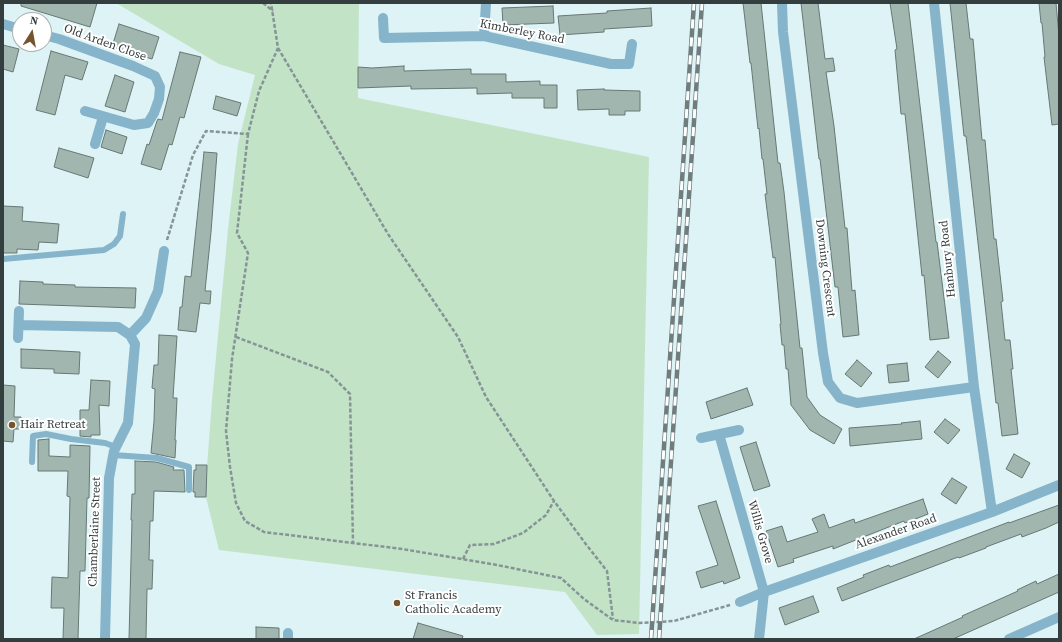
<!DOCTYPE html>
<html>
<head>
<meta charset="utf-8">
<style>
	body { margin:0 }
	#map { position:relative; width:1062px; height:642px; overflow:hidden; background:#ddf3f5; font-family:"Source Serif 4",serif }
	canvas { display:block }
	.frame { position:absolute; inset:0; border:4px solid #353e3f; pointer-events:none }
	.north { position:absolute; left:12px; top:12px; width:40px; height:40px; box-sizing:border-box; background:#fff; border:1px solid #aeb2b2; border-radius:50%; rotate:11deg; font-size:11px; font-weight:700; line-height:16px; text-align:center; color:#353e3f }
	.north::after { content:''; display:block; margin:auto; width:14px; height:18px; background:#76542c; clip-path:polygon(50% 0,100% 100%,50% 72%,0 100%) }
</style>
</head>
<body>
<div id="map">
<canvas width="1062" height="642"></canvas>
<div class="frame"></div>
<div class="north">N</div>
</div>
<script>
const ctx = document.querySelector('canvas').getContext('2d');
ctx.lineJoin = 'round';
function paint(path, color) { ctx.fillStyle = color; ctx.fill(path, 'evenodd'); }
const toPath = rows => new Path2D(rows.map(r => 'M' + r).join(''));
function stroke(path, color, width, dash) { ctx.strokeStyle = color; ctx.lineWidth = width; ctx.lineCap = dash ? 'butt' : 'round'; ctx.setLineDash(dash || []); ctx.stroke(path); }
function label(font, color, halo, rows, align = 'center') {
  ctx.font = font + ' "Source Serif 4",serif'; ctx.lineWidth = 4; ctx.setLineDash([]); ctx.textBaseline = 'middle'; ctx.strokeStyle = halo; ctx.fillStyle = color; for (const [text, x, y, turn = 0] of rows) {
    ctx.save(); ctx.translate(x, y); ctx.rotate((+turn || 0) * Math.PI / 180); ctx.textAlign = isNaN(turn) ? turn : align; if (halo) ctx.strokeText(text, 0, 0); ctx.fillText(text, 0, 0); ctx.restore();
  }
}
const green = toPath([
	[116,3,359,3,358,98,649,157,639,634,597,635,565,592,219,550,205,493,212,400,228,229,238,144,255,75,219,64]
]);
const building = toPath([
	[21,3,97,3,90,27,21,6,21,3],
	[743,3,761,3,778,163,780,163,784,192,800,348,802,348,807,397,820,415,842,429,834,444,810,430,791,405,788,369,786,369,784,345,782,345,780,324,781,324,775,257,773,258,765,194,767,194,763,159,762,159,759,128,758,129,751,63,750,63,743,3],
	[801,3,818,3,825,59,833,58,835,71,826,72,834,126,845,228,847,228,852,291,855,290,859,335,843,337,838,287,835,287,820,159,819,159,801,3],
	[890,3,908,3,936,242,937,242,949,338,930,340,924,275,922,276,905,114,901,114,895,50,897,49,890,3],
	[950,3,966,3,970,39,973,39,982,140,985,140,994,239,996,239,1003,301,1001,302,1005,340,1010,340,1013,369,1011,369,1018,434,1002,436,998,403,996,403,966,136,964,136,950,3],
	[1039,3,1056,3,1059,36,1059,124,1052,125,1044,57,1045,57,1042,23,1041,23,1039,3],
	[553,6,554,23,503,25,502,8,553,6],
	[651,8,652,26,604,29,604,32,560,35,558,16,607,13,607,11,651,8],
	[119,24,159,37,152,59,112,47,119,24],
	[3,45,19,49,13,72,3,69,3,45],
	[51,51,88,62,82,80,65,75,55,115,36,110,51,51],
	[180,52,201,57,184,118,180,117,172,145,169,144,161,170,141,164,147,144,149,145,157,121,158,119,162,120,180,52],
	[404,66,404,71,471,69,471,74,506,74,506,82,540,81,540,85,557,85,557,108,544,108,544,98,512,98,512,93,477,94,477,88,411,89,411,86,358,88,358,67,372,68,404,66],
	[115,75,134,82,125,112,105,106,115,75],
	[604,89,604,90,640,91,640,111,625,111,625,115,609,115,609,109,578,110,577,90,604,89],
	[216,96,241,103,237,116,213,109,216,96],
	[106,130,127,137,122,154,101,147,106,130],
	[59,148,94,158,88,178,54,167,59,148],
	[204,152,217,153,211,232,205,291,211,291,210,304,200,303,196,332,178,330,180,307,182,307,185,276,191,277,204,152],
	[3,206,23,207,22,221,59,224,57,243,39,242,38,250,17,249,17,253,3,253,3,206],
	[20,281,43,282,43,284,75,285,75,287,136,288,135,308,19,304,20,281],
	[159,335,177,336,173,398,177,398,175,440,176,440,175,458,151,453,154,421,155,389,152,388,154,365,158,365,159,335],
	[21,349,80,352,79,374,54,373,54,369,21,368,21,349],
	[938,351,951,362,938,378,925,367,938,351],
	[857,360,872,373,861,387,845,374,857,360],
	[907,363,909,381,889,383,887,365,907,363],
	[91,380,110,381,109,406,99,405,100,435,91,435,91,437,80,436,80,410,89,410,91,380],
	[3,385,15,386,14,417,21,417,20,429,14,429,13,442,3,441,3,385],
	[747,388,753,405,711,419,706,402,747,388],
	[945,419,960,430,948,444,934,432,945,419],
	[920,421,922,439,850,446,849,428,902,424,901,423,920,421],
	[49,439,49,456,70,457,70,445,90,446,89,498,87,498,85,571,80,571,78,639,63,639,64,608,51,608,52,577,68,578,70,497,67,496,68,471,38,471,38,440,49,439],
	[756,442,770,486,754,491,740,447,756,442],
	[1014,454,1030,463,1022,478,1006,469,1014,454],
	[135,461,156,462,174,467,173,470,184,470,185,492,154,491,153,521,150,521,149,560,153,560,152,589,147,589,146,639,129,639,132,520,131,520,132,494,135,494,135,461],
	[196,465,207,465,206,497,195,497,195,492,193,492,194,470,196,470,196,465],
	[952,478,967,487,956,504,941,494,952,478],
	[923,499,928,514,905,523,904,521,833,549,833,546,793,559,794,562,778,567,766,531,782,526,787,542,818,532,812,519,824,514,829,528,854,519,855,523,923,499],
	[716,501,740,578,724,584,723,581,701,588,696,572,718,565,698,506,716,501],
	[1059,505,1059,522,1046,528,1022,537,1021,534,986,547,986,548,959,558,958,557,842,601,837,588,864,577,863,575,889,565,890,567,1009,522,1009,523,1059,505],
	[1059,574,1059,592,953,639,914,639,963,617,962,616,1018,591,1017,590,1036,581,1037,584,1059,574],
	[813,596,819,612,785,625,779,608,813,596],
	[418,623,463,636,462,639,413,639,418,623],
	[256,627,279,628,279,639,256,639,256,627]
]);
const path = toPath([
	[263,3,273,11],
	[278,48,388,234,458,337,486,397,554,501,585,543,607,571,613,619],
	[248,134,237,233,248,253,232,359,226,431,230,467,236,503,245,521,264,532,402,549,497,565,561,578,584,599,613,620,639,623,674,621,730,605],
	[167,240,193,155,206,131,248,134,259,91,278,48,271,3],
	[236,337,328,372,350,394,353,543],
	[463,559,470,545,494,544,523,533,546,515,554,501]
]);
const service = toPath([
	[3,259,104,250,114,244,120,236,123,214],
	[113,455,157,458,189,467,189,490],
	[32,462,33,436,46,434,71,439,105,443,116,447]
]);
const minor = toPath([
	[782,3,783,32,823,353,828,382,840,398,857,403,974,387],
	[934,3,974,387,992,512],
	[383,18,384,38,484,36,611,64,629,64,632,44],
	[3,24,20,29],
	[44,35,59,39,133,66,155,76,160,87,159,99,154,113,148,123,134,125,85,111],
	[484,36,486,3],
	[95,144,103,117],
	[19,325,118,327,130,335,135,344,128,423,114,451,109,478,105,639],
	[130,335,146,318,158,291,164,251],
	[18,338,19,311],
	[719,434,764,592,759,639],
	[701,438,739,430],
	[740,602,764,592,992,512,1059,485],
	[288,639,288,633],
	[1009,639,1059,617]
]);
const rail = toPath([
	[651,639,694,3],
	[659,639,702,3]
]);
const markers = [
	[12,425,4,"#76542c"],
	[397,603,4,"#76542c"]
];
const streetNames = [
	["Kimberley Road",522,32,11],
	["Old Arden Close",105,43,20],
	["Hanbury Road",948,259,-96],
	["Downing Crescent",825,268,83],
	["Chamberlaine Street",95,532,-88],
	["Willis Grove",760,532,74],
	["Alexander Road",896,532,-19]
];
const poiNames = [
	["Hair Retreat",20,425],
	["St Francis",405,596],
	["Catholic Academy",405,610]
];
paint(green, '#c3e3c7');
paint(building, '#a2b6b0');
stroke(building, '#667873', 1);
stroke(path, '#859596', 2.5, [4, 2]);
stroke(service, '#86b4cb', 6);
stroke(minor, '#86b4cb', 10);
stroke(rail, '#707d7f', 4.5);
stroke(rail, '#fff', 3, [9]);
for (const [x, y, r, color] of markers) { const dot = new Path2D(); dot.arc(x, y, r, 0, 2 * Math.PI); ctx.fillStyle = color; ctx.fill(dot); stroke(dot, '#fff', 1.5); }
label('12px', '#353e3f', '#fff', streetNames);
label('12px', '#353e3f', '#fff', poiNames, 'left');
</script>
</body>
</html>
